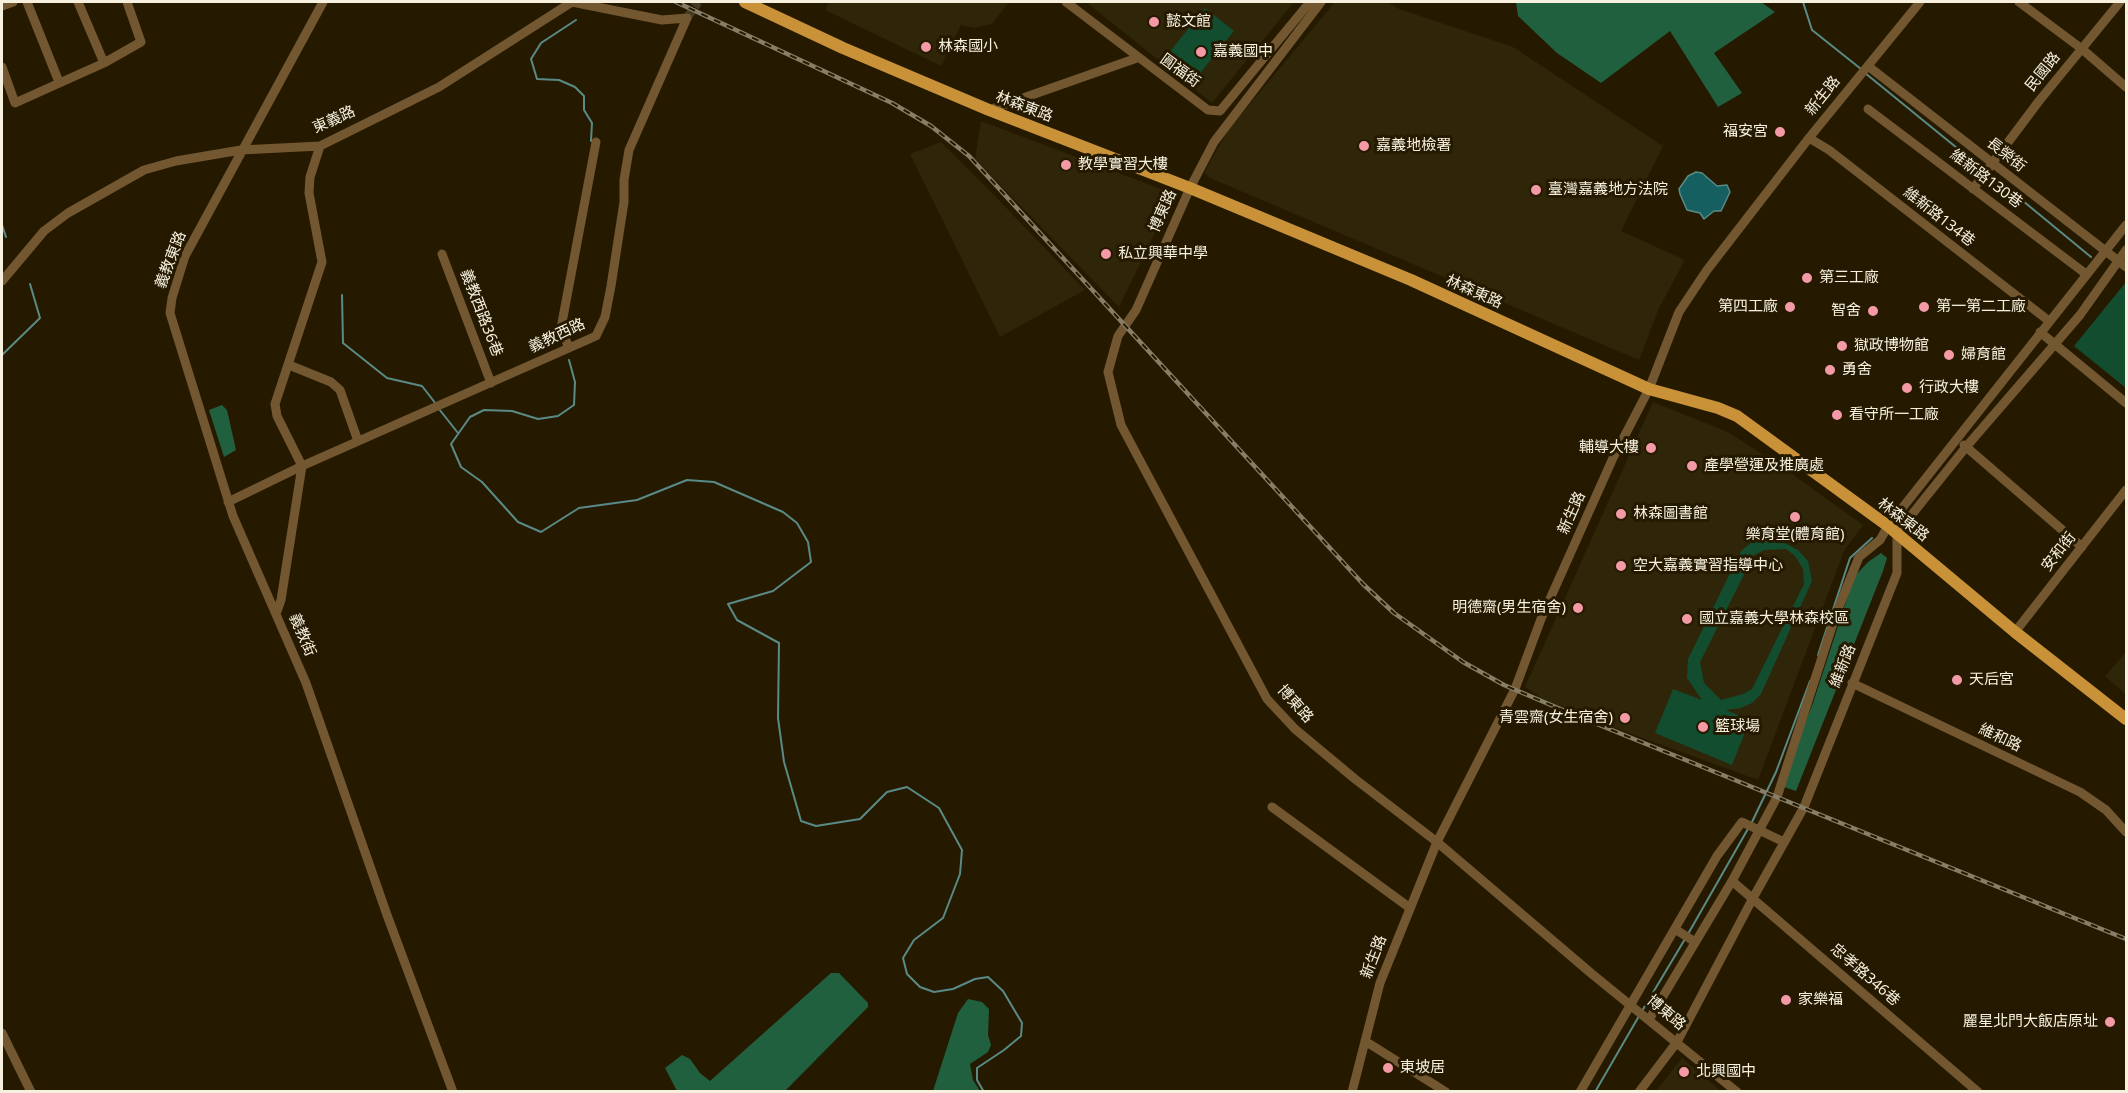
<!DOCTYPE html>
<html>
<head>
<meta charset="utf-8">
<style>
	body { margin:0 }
	#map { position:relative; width:2128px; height:1093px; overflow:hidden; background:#251a00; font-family:"Noto Sans",sans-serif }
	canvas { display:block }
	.frame { position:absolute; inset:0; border:3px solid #f7f0df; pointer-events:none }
</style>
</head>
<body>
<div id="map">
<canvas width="2128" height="1093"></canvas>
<div class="frame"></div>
</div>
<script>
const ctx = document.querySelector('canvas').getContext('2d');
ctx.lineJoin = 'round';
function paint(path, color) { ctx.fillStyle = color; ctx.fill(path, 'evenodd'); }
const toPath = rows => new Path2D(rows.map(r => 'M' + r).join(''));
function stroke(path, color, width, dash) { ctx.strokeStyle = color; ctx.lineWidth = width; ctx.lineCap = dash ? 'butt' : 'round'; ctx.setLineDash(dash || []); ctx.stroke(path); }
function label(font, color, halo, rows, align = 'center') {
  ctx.font = font + ' "Noto Sans","Noto Sans TC",sans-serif'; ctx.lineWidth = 6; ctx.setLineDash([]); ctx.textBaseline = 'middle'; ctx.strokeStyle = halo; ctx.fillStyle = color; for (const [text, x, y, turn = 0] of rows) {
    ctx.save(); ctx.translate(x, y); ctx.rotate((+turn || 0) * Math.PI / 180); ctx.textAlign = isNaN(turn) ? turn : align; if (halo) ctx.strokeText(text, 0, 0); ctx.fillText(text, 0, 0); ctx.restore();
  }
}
const built = toPath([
	[829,2,1009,2,992,24,974,28,961,25,941,66,825,10],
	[1086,2,1294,2,1212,103],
	[1335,2,1388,2,1399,9,1513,47,1663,146,1621,231,1685,260,1659,308,1639,360,1210,178,1204,173,1228,130],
	[981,121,1169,192,1171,200,1119,307,975,159],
	[941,142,994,195,1085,290,1000,337,910,154],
	[1653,402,1728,432,1784,468,1863,525,1844,551,1758,780,1552,705,1525,687],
	[2126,652,2126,695,2105,676],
	[1682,1058,1721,1091,1655,1092]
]);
const green = toPath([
	[1205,8,1234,31,1193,82,1164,59],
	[2126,282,2126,388,2074,346],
	[1777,539,1798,550,1808,561,1812,581,1761,694,1752,703,1741,708,1726,710,1750,720,1732,765,1655,733,1673,689,1702,700,1687,678,1688,659,1741,551,1752,542],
	[1786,549,1795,556,1803,569,1804,584,1752,689,1743,694,1721,700,1704,683,1700,662,1754,555,1764,550]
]);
const forest = toPath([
	[1516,2,1761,2,1775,12,1714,53,1742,93,1718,107,1670,31,1601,83,1557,53,1518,16],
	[222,405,227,410,236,450,224,457,209,410],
	[1881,553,1887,558,1883,571,1796,791,1781,786,1813,703,1854,577,1868,562],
	[831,973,839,973,868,1003,868,1007,785,1091,677,1091,665,1068,682,1055,690,1059,700,1073,710,1081],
	[968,999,982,1002,989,1009,988,1035,991,1045,988,1052,970,1064,973,1080,980,1091,933,1091,958,1013]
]);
const water = toPath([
	[1696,172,1702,173,1717,186,1727,185,1730,192,1721,211,1714,211,1704,219,1700,213,1687,210,1680,194,1679,189,1688,176,1696,172]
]);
const stream = toPath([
	[1803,2,1812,30,1861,69],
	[576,20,541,43,531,59,537,79,559,80,575,87,584,96,584,110,592,123,591,141],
	[1865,73,1984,170],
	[1989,173,2091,257],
	[2,225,6,237],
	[342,295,343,343,387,378,422,386,436,404],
	[2,355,40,318,30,284],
	[569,360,575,382,574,405,558,416,538,419,512,411,484,410,470,417,451,444,461,467,482,482,518,522,541,532,579,508,637,500,687,480,714,482,783,512,797,523,808,542,811,562,773,591,728,604,737,620,779,643,778,718,784,762,801,821,816,826,860,819,887,792,907,787,939,808,962,850,960,874,943,918,914,940,903,958,907,974,920,987,934,992,953,989,975,979,988,977,1003,991,1022,1023,1021,1036,1004,1050,977,1068,977,1080,984,1092],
	[439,409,458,433],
	[1818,655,1850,558,1872,538],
	[1752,822,1776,772,1810,681],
	[1688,934,1749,827],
	[1642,1011,1685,939],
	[1595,1092,1639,1016]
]);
const minorTunnel = toPath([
	[687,18,698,2]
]);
const minor = toPath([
	[27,2,59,82],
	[78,2,104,63],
	[323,2,185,256,172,298,170,313,233,516,306,683,387,915,453,1092],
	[1066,2,1208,110,1220,111,1310,2],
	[1321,2,1214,142,1190,188,1136,310,1118,336,1108,372,1121,425,1267,699,1295,729,1355,779,1437,842,1592,974,1737,1092],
	[2019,2,2082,49,2126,87],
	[2,6,13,2],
	[1868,66,2126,267],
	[2,67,15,103,104,63,141,42,127,2],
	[1868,109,2086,274],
	[989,110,1137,58],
	[1809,138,1829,150,2049,321],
	[1973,189,2039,101,2120,2],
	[442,254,491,383],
	[2,281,44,231,68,213,144,170,176,161,241,150,320,146,439,87,572,2,662,20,687,18],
	[2040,332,2126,403],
	[569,348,561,328,596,142],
	[289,365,331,382,340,390,358,441],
	[1964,445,2082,547],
	[228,502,302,466,596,336,605,317,611,286,624,202,624,180,629,150,687,18],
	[276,614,281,600,302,466,277,416,275,404,322,262,309,193,310,177,320,146],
	[2015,632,2126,490],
	[1852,683,2080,792,2106,810,2126,832],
	[1272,807,1410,908],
	[1732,881,1978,1092],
	[1675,929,1695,942],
	[1650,1018,1732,881,1777,797,1836,614,1859,557,1880,540,1888,526,2126,225],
	[2,1033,31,1092],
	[1365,1041,1446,1092],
	[1352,1092,1380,983,1437,842,1515,689,1541,619,1613,458,1649,389,1679,312,1707,270,1809,138,1920,2],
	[1580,1092,1717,856,1742,822,1784,842],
	[1639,1092,1677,1042,1753,898,1804,807,1897,573,1897,533,1966,447,2080,315,2126,250]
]);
const major = toPath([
	[745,2,843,48,989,110,1190,188,1411,280,1649,389,1718,408,1737,416,1888,526,2015,632,2126,719]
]);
const rail = toPath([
	[676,2,892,103,931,126,969,156,1363,584,1394,613,1463,662,1504,685,1565,711,2126,939]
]);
const markers = [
	[1154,22,6,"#f49aa6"],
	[926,47,6,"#f49aa6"],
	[1201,52,6,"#f49aa6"],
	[1780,132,6,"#f49aa6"],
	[1364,146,6,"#f49aa6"],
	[1066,165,6,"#f49aa6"],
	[1536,190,6,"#f49aa6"],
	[1106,254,6,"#f49aa6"],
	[1807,278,6,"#f49aa6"],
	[1790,307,6,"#f49aa6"],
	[1924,307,6,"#f49aa6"],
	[1873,311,6,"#f49aa6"],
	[1842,346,6,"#f49aa6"],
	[1949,355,6,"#f49aa6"],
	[1830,370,6,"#f49aa6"],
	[1907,388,6,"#f49aa6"],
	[1837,415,6,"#f49aa6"],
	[1651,448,6,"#f49aa6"],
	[1692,466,6,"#f49aa6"],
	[1621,514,6,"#f49aa6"],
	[1795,517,6,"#f49aa6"],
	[1621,566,6,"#f49aa6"],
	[1578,608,6,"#f49aa6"],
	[1687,619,6,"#f49aa6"],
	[1957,680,6,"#f49aa6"],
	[1625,718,6,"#f49aa6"],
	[1703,727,6,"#f49aa6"],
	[1786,1000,6,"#f49aa6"],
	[2110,1022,6,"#f49aa6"],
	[1388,1068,6,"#f49aa6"],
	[1684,1072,6,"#f49aa6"]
];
const poiNames = [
	["懿文館",1166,22],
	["林森國小",938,47],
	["嘉義國中",1213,52],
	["福安宮",1768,132,"right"],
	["嘉義地檢署",1376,146],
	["教學實習大樓",1078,165],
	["臺灣嘉義地方法院",1548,190],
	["私立興華中學",1118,254],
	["第三工廠",1819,278],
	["第四工廠",1778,307,"right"],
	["第一第二工廠",1936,307],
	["智舍",1861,311,"right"],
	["獄政博物館",1854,346],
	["婦育館",1961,355],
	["勇舍",1842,370],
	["行政大樓",1919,388],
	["看守所一工廠",1849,415],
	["輔導大樓",1639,448,"right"],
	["產學營運及推廣處",1704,466],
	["林森圖書館",1633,514],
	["樂育堂(體育館)",1795,535,"center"],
	["空大嘉義實習指導中心",1633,566],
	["明德齋(男生宿舍)",1566,608,"right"],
	["國立嘉義大學林森校區",1699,619],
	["天后宮",1969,680],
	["青雲齋(女生宿舍)",1613,718,"right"],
	["籃球場",1715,727],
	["家樂福",1798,1000],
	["麗星北門大飯店原址",2098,1022,"right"],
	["東坡居",1400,1068],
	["北興國中",1696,1072]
];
const streetNames = [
	["圓福街",1180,71,36],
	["民國路",2043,72,-51],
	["新生路",1823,96,-51],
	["林森東路",1024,107,21],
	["東義路",334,120,-24],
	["長榮街",2006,155,38],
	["維新路130巷",1986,179,37],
	["博東路",1163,211,-66],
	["維新路134巷",1939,217,38],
	["義教東路",171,260,-69],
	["林森東路",1474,292,24],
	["義教西路36巷",481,313,69],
	["義教西路",557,336,-25],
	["新生路",1572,513,-66],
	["林森東路",1903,520,38],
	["安和街",2059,552,-52],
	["義教街",302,635,67],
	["維新路",1843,666,-68],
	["博東路",1295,704,48],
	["維和路",2000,738,25],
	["新生路",1374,957,-69],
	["忠孝路346巷",1865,975,41],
	["博東路",1666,1013,40]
];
paint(built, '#2f2508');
paint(green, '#124d2f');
paint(forest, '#20603f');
paint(water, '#165f60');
stroke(water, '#5a8a86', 1.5);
stroke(stream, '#5a8a86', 2);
stroke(minorTunnel, '#443a21', 9, [9, 4.5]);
stroke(minor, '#725730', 9);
stroke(major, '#c99238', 12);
stroke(rail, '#877e68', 4.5);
stroke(rail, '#251a00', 2, [7]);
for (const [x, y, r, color] of markers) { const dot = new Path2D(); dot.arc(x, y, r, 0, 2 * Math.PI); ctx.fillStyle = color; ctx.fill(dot); stroke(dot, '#251a00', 2); }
label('15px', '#f7f0df', '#251a00', poiNames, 'left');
label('15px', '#f7f0df', '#251a00', streetNames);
</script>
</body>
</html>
